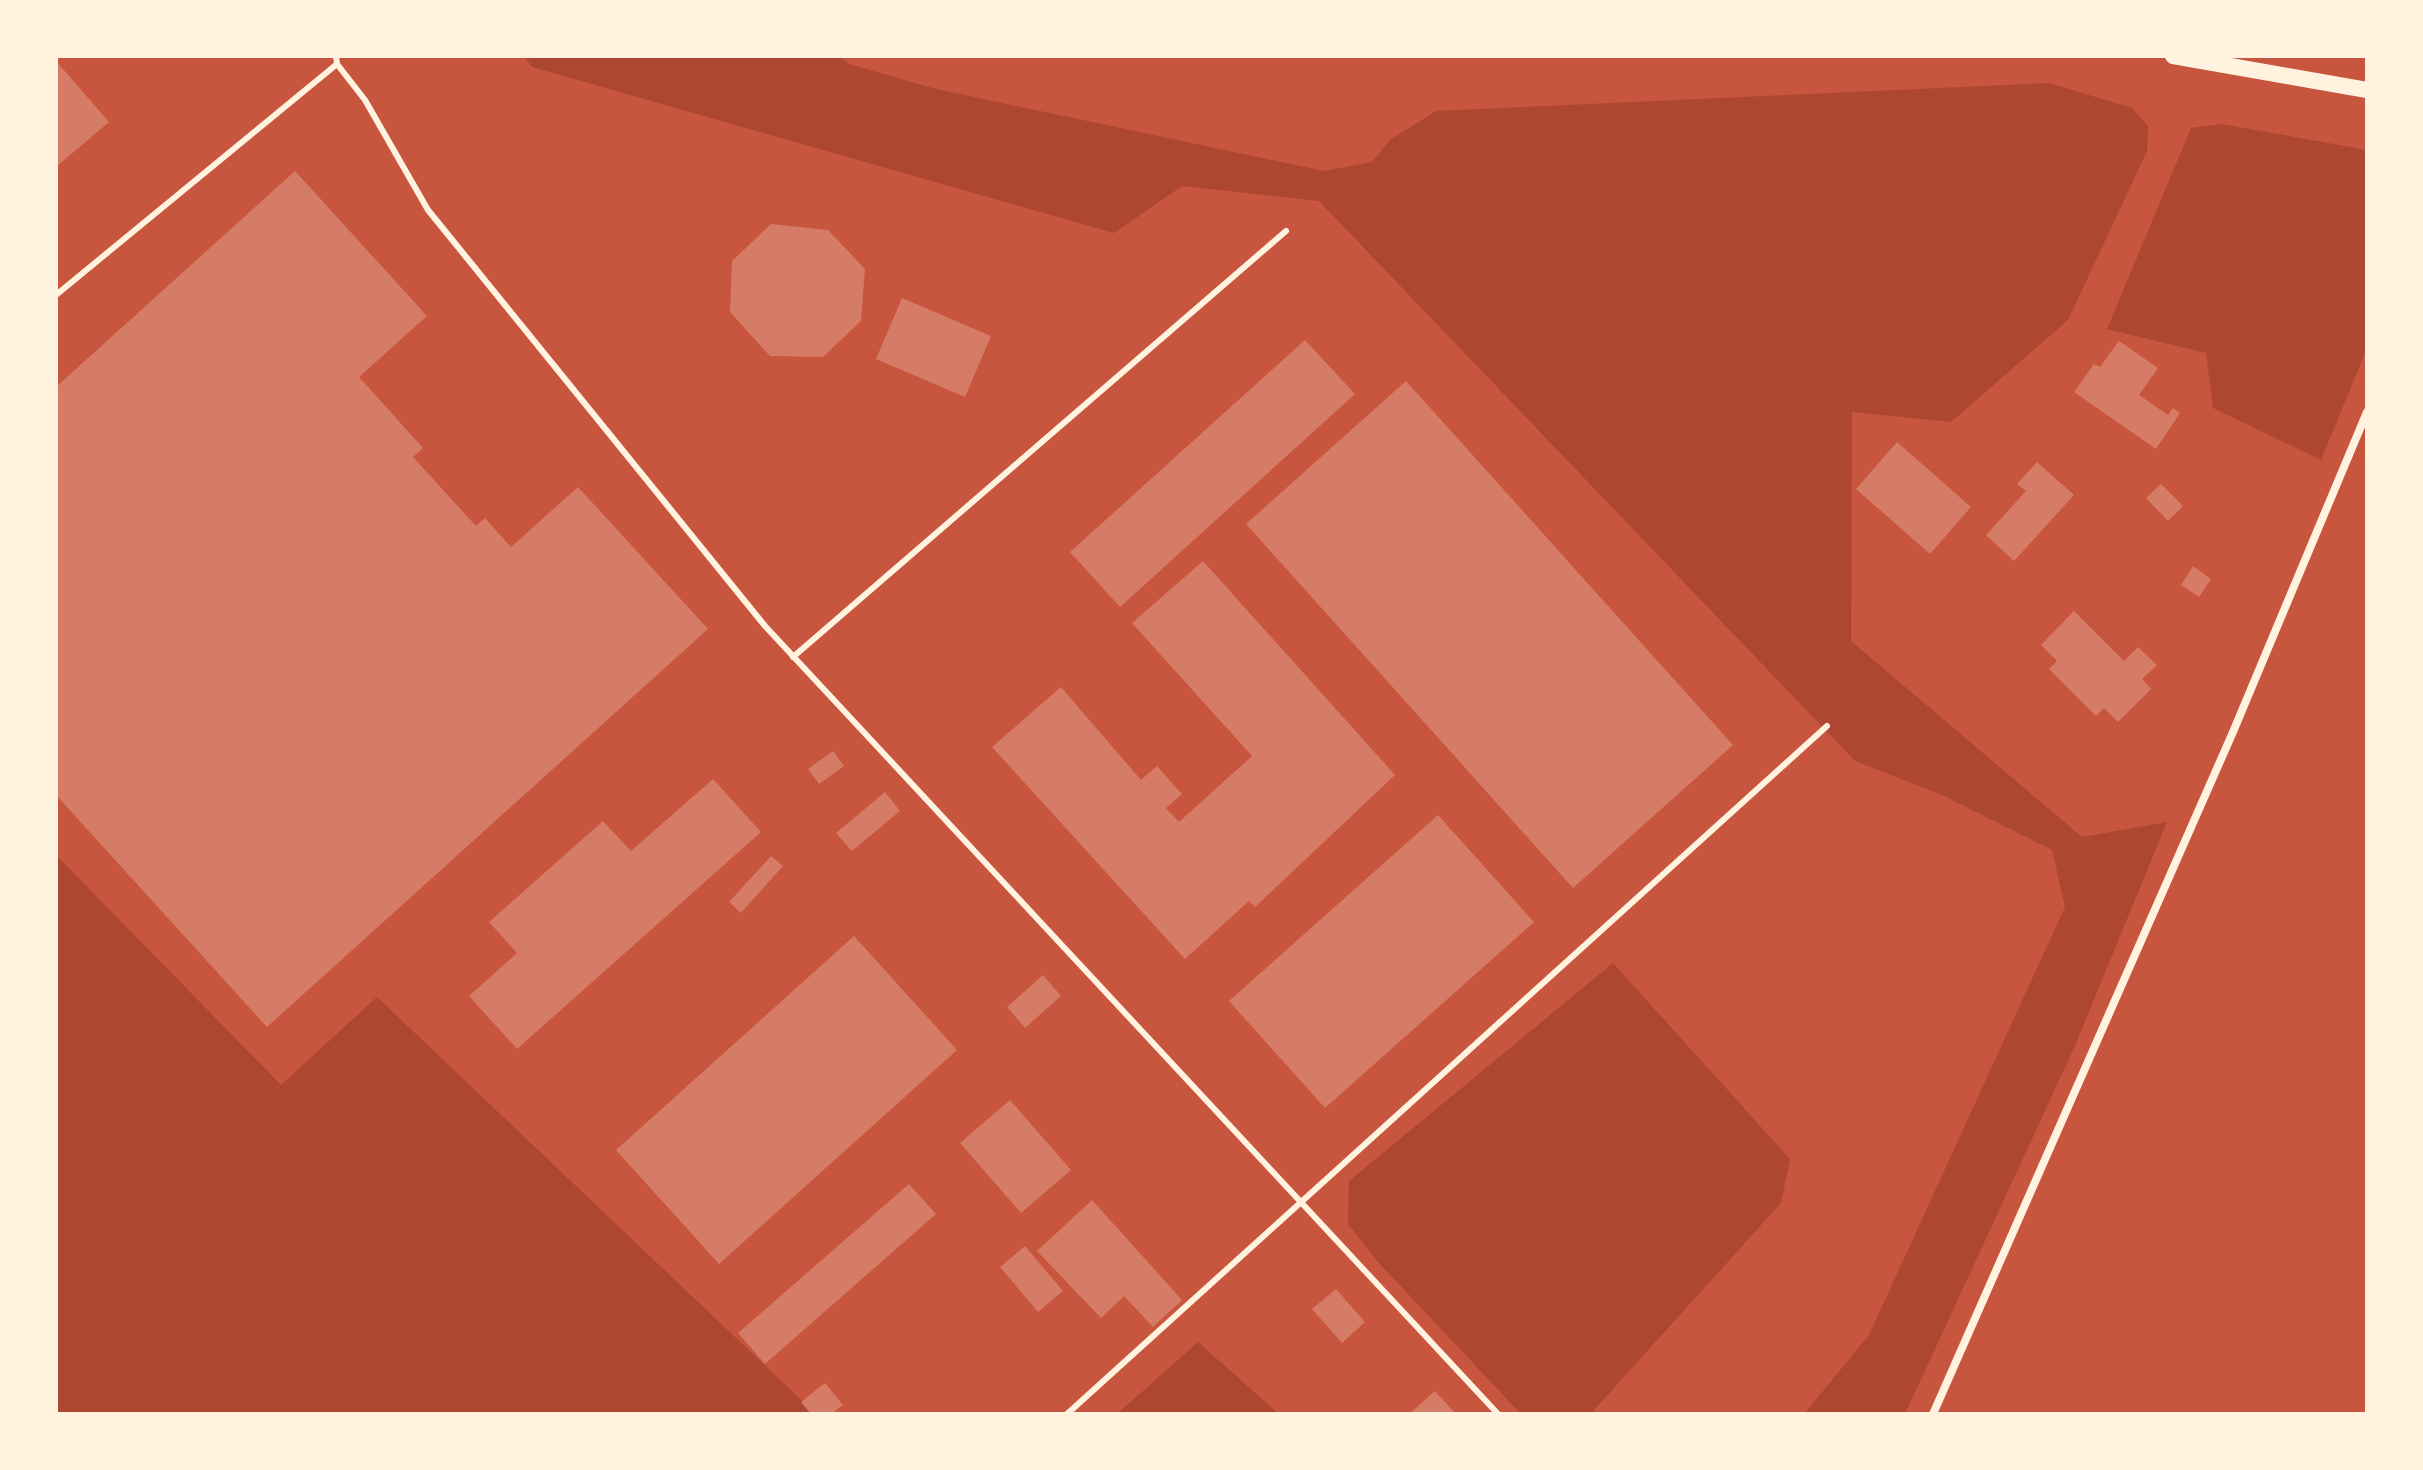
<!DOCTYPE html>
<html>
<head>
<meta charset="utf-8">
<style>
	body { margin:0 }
	#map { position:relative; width:2423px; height:1470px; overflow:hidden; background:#c8553d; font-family:"IBM Plex Sans",sans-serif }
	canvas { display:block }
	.frame { position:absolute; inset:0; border:58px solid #fff3e0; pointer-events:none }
</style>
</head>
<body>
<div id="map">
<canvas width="2423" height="1470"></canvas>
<div class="frame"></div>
</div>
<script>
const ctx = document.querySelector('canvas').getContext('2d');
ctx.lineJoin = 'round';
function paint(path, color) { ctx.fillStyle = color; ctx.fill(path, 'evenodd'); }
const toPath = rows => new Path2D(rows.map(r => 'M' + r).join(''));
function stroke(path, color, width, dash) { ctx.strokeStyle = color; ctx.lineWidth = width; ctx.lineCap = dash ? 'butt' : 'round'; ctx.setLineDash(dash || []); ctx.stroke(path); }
const green = toPath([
	[524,56,838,56,849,64,936,89,1324,171,1372,162,1390,140,1436,111,2049,83,2132,108,2148,126,2147,151,2068,320,1951,422,1852,412,1851,641,2082,837,2167,822,2074,1048,1905,1414,1804,1414,1869,1335,2065,907,2052,850,1942,795,1855,761,1319,201,1182,186,1114,233,532,67],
	[2222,124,2367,150,2367,348,2321,460,2213,408,2206,353,2107,329,2191,128],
	[56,855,281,1085,377,997,816,1414,56,1414],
	[1613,963,1790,1159,1781,1203,1594,1410,1595,1414,1521,1414,1378,1262,1348,1224,1349,1181],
	[1198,1342,1279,1414,1117,1414]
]);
const building = toPath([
	[56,61,109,122,56,167],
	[295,171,427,316,359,377,423,448,413,457,476,526,485,518,511,547,578,487,708,629,267,1027,56,795,56,387],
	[771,224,828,230,865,269,861,321,823,357,770,356,730,312,732,261],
	[902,298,991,336,965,397,876,359],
	[1305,340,1355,394,1120,607,1070,552],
	[2119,341,2158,368,2139,395,2168,415,2173,408,2180,413,2156,449,2074,392,2094,364,2100,367],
	[1406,381,1733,745,1573,888,1246,524],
	[1897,442,1971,507,1930,554,1856,489],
	[2037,462,2074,495,2014,561,1986,535,2026,491,2017,484],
	[2161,484,2183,506,2168,521,2146,498],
	[1203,561,1395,775,1255,907,1249,901,1185,959,992,747,1061,687,1141,780,1157,766,1182,794,1166,808,1179,822,1252,756,1132,623],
	[2193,566,2211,579,2199,597,2181,585],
	[2074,611,2124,661,2138,647,2157,665,2142,679,2151,689,2118,722,2104,708,2096,716,2049,669,2057,661,2041,645],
	[833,751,844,766,819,784,808,769],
	[713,779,761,832,517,1049,469,996,517,953,489,922,603,821,631,851],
	[885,792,900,811,852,851,836,833],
	[1438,815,1534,922,1325,1108,1229,1001],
	[771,856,783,866,741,913,729,902],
	[854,936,957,1050,719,1264,616,1150],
	[1043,975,1061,996,1025,1028,1007,1007],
	[1010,1100,1071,1170,1021,1213,960,1143],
	[909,1184,936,1214,765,1364,738,1333],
	[1092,1200,1182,1300,1153,1327,1124,1296,1101,1318,1037,1251],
	[1025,1246,1063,1291,1038,1312,1000,1267],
	[1336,1289,1365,1322,1342,1343,1312,1309],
	[825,1383,843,1405,831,1414,811,1414,801,1402],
	[1435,1391,1456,1414,1409,1414]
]);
const service = toPath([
	[336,56,337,64,365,100,428,210,765,626,1498,1414],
	[56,295,337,64],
	[793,657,1286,231],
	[1067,1414,1827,726]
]);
const minor = toPath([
	[1933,1414,2233,732,2367,412]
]);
const secondary = toPath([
	[2173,56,2367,90]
]);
paint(green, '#ae4732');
paint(building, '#d67c66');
stroke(service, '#fff3e0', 6);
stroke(minor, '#fff3e0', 8);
stroke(secondary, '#fff3e0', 16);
</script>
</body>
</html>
